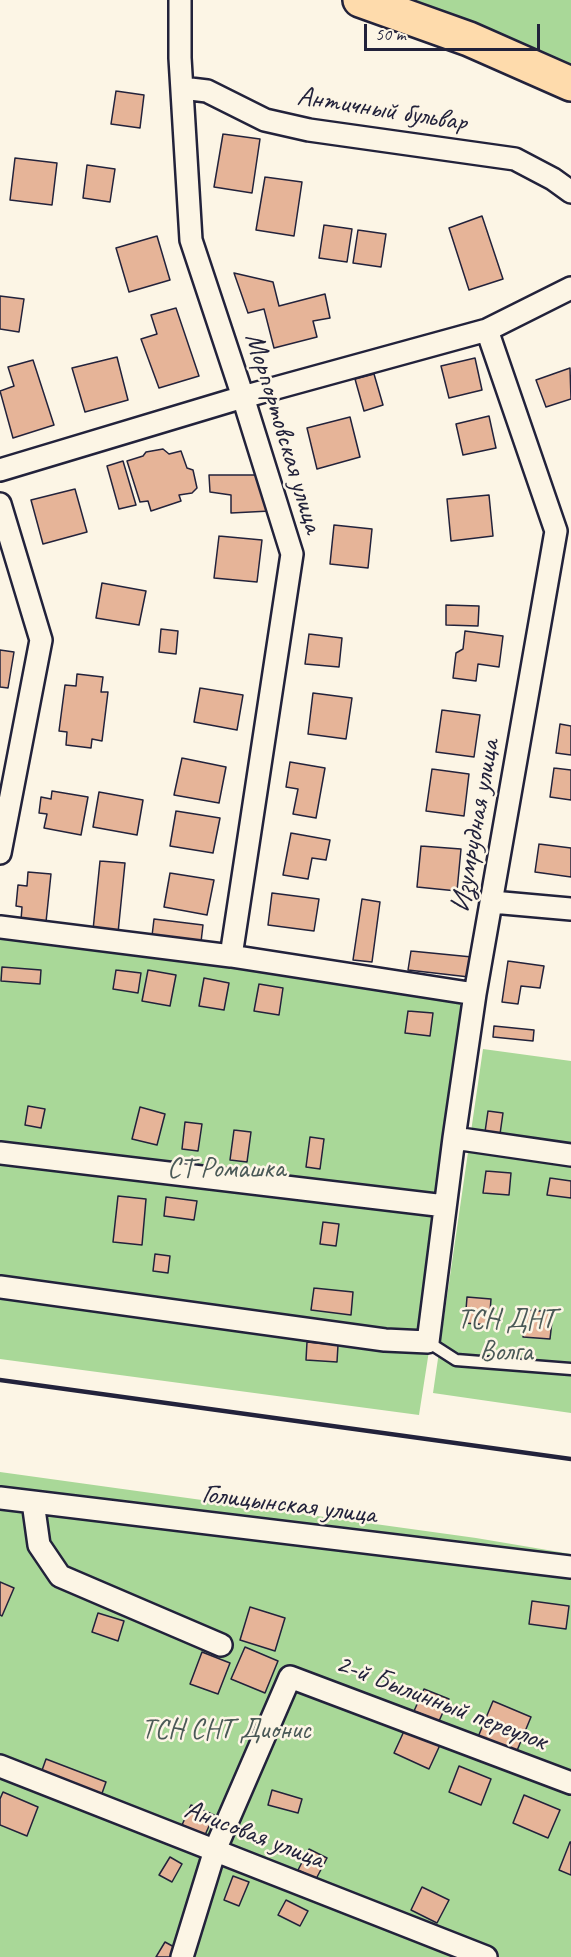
<!DOCTYPE html>
<html>
<head>
<meta charset="utf-8">
<style>
	body { margin:0 }
	#map { position:relative; width:571px; height:1957px; overflow:hidden; background:#fcf5e5; font-family:Caveat,sans-serif }
	canvas { display:block }
	.scale { position:absolute; left:364px; top:24px; width:176px; height:27px; box-sizing:border-box; border:3px solid #22223b; border-top:0; padding-left:8px; font-size:18px; line-height:21px; white-space:nowrap; color:#22223b; -webkit-text-stroke:4px #fcf5e5; paint-order:stroke }
</style>
</head>
<body>
<div id="map">
<canvas width="571" height="1957"></canvas>
<div class="scale">50 m</div>
</div>
<script>
const ctx = document.querySelector('canvas').getContext('2d');
ctx.lineJoin = 'round';
function paint(path, color) { ctx.fillStyle = color; ctx.fill(path, 'evenodd'); }
const toPath = rows => new Path2D(rows.map(r => 'M' + r).join(''));
function stroke(path, color, width, dash) { ctx.strokeStyle = color; ctx.lineWidth = width; ctx.lineCap = dash ? 'butt' : 'round'; ctx.setLineDash(dash || []); ctx.stroke(path); }
function label(font, color, halo, rows, align = 'center') {
  ctx.font = font + ' Caveat,sans-serif'; ctx.lineWidth = 5; ctx.setLineDash([]); ctx.textBaseline = 'middle'; ctx.strokeStyle = halo; ctx.fillStyle = color; for (const [text, x, y, turn = 0] of rows) {
    ctx.save(); ctx.translate(x, y); ctx.rotate((+turn || 0) * Math.PI / 180); ctx.textAlign = isNaN(turn) ? turn : align; if (halo) ctx.strokeText(text, 0, 0); ctx.fillText(text, 0, 0); ctx.restore();
  }
}
const green = toPath([
	[408,0,571,0,571,67,454,15],
	[0,919,485,991,419,1415,0,1359],
	[483,1049,571,1061,571,1413,433,1393],
	[0,1472,476,1538,571,1554,571,1957,0,1957]
]);
const building = toPath([
	[116,91,144,95,140,128,111,124,116,91],
	[223,134,260,139,252,193,214,187,223,134],
	[15,158,57,163,52,205,10,200,15,158],
	[87,165,115,169,110,202,83,198,87,165],
	[265,177,302,182,294,236,256,230,265,177],
	[482,216,503,279,469,290,449,228,482,216],
	[324,225,352,229,347,262,319,258,324,225],
	[358,230,386,234,381,267,353,263,358,230],
	[157,236,170,280,129,292,116,248,157,236],
	[234,273,273,282,279,306,325,294,330,318,313,321,317,337,274,348,264,309,248,313,234,273],
	[0,296,24,299,19,332,0,329,0,296],
	[176,308,199,376,159,388,141,339,157,334,151,315,176,308],
	[117,357,128,400,85,412,72,368,117,357],
	[475,358,482,390,449,398,441,366,475,358],
	[33,360,54,425,13,438,0,391,14,386,8,367,33,360],
	[570,368,571,399,546,407,536,380,570,368],
	[374,374,383,405,364,411,355,379,374,374],
	[489,416,496,448,463,455,456,424,489,416],
	[350,417,360,457,317,469,307,428,350,417],
	[163,449,169,454,181,451,187,468,193,470,197,488,192,493,179,495,181,501,151,511,148,501,140,502,127,461,143,456,146,452,163,449],
	[123,461,136,505,119,509,107,466,123,461],
	[209,475,258,475,270,511,231,513,231,495,210,492,209,475],
	[75,489,87,532,43,544,31,500,75,489],
	[489,495,493,536,451,541,447,499,489,495],
	[334,525,372,529,368,568,330,564,334,525],
	[219,536,262,540,257,582,214,578,219,536],
	[102,583,146,591,139,625,96,618,102,583],
	[446,605,479,606,478,626,446,625,446,605],
	[161,629,178,631,176,654,159,652,161,629],
	[465,631,503,636,499,667,478,664,476,681,453,678,456,653,463,649,465,631],
	[309,634,342,638,339,667,305,664,309,634],
	[0,650,14,652,8,688,0,687,0,650],
	[77,674,103,677,101,692,108,692,102,741,92,739,91,748,66,745,67,732,59,731,65,685,76,686,77,674],
	[200,688,243,695,237,730,194,722,200,688],
	[313,693,352,698,346,739,308,734,313,693],
	[442,710,480,715,474,757,436,752,442,710],
	[560,724,571,726,571,755,556,753,560,724],
	[182,758,226,767,219,803,174,795,182,758],
	[290,762,325,768,316,818,293,814,298,789,286,787,290,762],
	[554,768,571,770,571,800,550,797,554,768],
	[432,769,469,774,464,816,426,811,432,769],
	[52,791,88,797,81,835,44,828,47,814,39,813,41,797,51,799,52,791],
	[99,792,143,800,137,835,93,827,99,792],
	[176,811,220,818,213,853,170,846,176,811],
	[291,833,330,840,326,860,312,858,308,879,283,875,291,833],
	[539,844,571,848,571,877,535,872,539,844],
	[421,846,461,849,457,891,417,887,421,846],
	[100,861,125,863,118,933,93,930,100,861],
	[28,872,51,874,46,922,21,920,22,907,16,906,18,885,27,886,28,872],
	[170,873,214,880,207,915,164,907,170,873],
	[272,893,319,899,314,931,268,925,272,893],
	[362,899,380,902,372,962,353,960,362,899],
	[154,919,203,925,201,942,152,936,154,919],
	[411,951,472,957,469,977,408,970,411,951],
	[508,961,544,966,540,988,521,986,518,1004,502,1002,508,961],
	[2,967,41,970,40,984,1,981,2,967],
	[116,970,141,973,138,993,113,989,116,970],
	[148,970,176,975,170,1006,142,1001,148,970],
	[204,978,229,983,224,1010,199,1006,204,978],
	[259,984,283,988,279,1015,254,1011,259,984],
	[408,1011,433,1013,430,1036,405,1033,408,1011],
	[494,1026,534,1030,533,1041,493,1037,494,1026],
	[28,1106,45,1109,41,1128,25,1125,28,1106],
	[140,1107,165,1114,157,1145,132,1139,140,1107],
	[488,1111,503,1113,500,1134,485,1132,488,1111],
	[185,1122,202,1124,198,1151,182,1149,185,1122],
	[234,1130,251,1132,247,1162,230,1160,234,1130],
	[310,1137,324,1139,320,1169,306,1167,310,1137],
	[486,1171,511,1173,509,1195,483,1193,486,1171],
	[550,1178,571,1181,571,1198,547,1195,550,1178],
	[118,1196,146,1199,142,1245,113,1242,118,1196],
	[166,1197,197,1201,194,1220,164,1216,166,1197],
	[323,1222,339,1224,336,1246,320,1244,323,1222],
	[155,1254,170,1256,168,1273,153,1271,155,1254],
	[314,1288,353,1292,351,1315,311,1310,314,1288],
	[467,1297,491,1299,489,1325,465,1323,467,1297],
	[526,1310,553,1312,550,1339,523,1337,526,1310],
	[307,1342,338,1345,337,1362,306,1360,307,1342],
	[0,1582,14,1588,2,1616,0,1615,0,1582],
	[532,1601,569,1606,566,1629,529,1624,532,1601],
	[250,1607,285,1618,275,1651,240,1640,250,1607],
	[98,1613,124,1621,118,1641,92,1632,98,1613],
	[245,1647,278,1661,265,1693,231,1679,245,1647],
	[202,1652,230,1663,218,1694,190,1684,202,1652],
	[424,1689,449,1699,439,1721,414,1711,424,1689],
	[493,1701,531,1717,516,1753,478,1737,493,1701],
	[405,1729,440,1745,429,1769,394,1753,405,1729],
	[46,1759,106,1782,100,1799,40,1776,46,1759],
	[459,1766,491,1779,481,1805,449,1792,459,1766],
	[272,1790,302,1799,298,1813,268,1805,272,1790],
	[3,1792,38,1807,27,1836,0,1825,0,1799,3,1792],
	[524,1795,560,1810,548,1838,513,1823,524,1795],
	[191,1805,214,1815,205,1835,182,1825,191,1805],
	[570,1842,571,1842,571,1875,559,1870,570,1842],
	[309,1849,327,1858,316,1879,298,1870,309,1849],
	[170,1857,182,1864,172,1882,159,1875,170,1857],
	[233,1876,249,1882,239,1906,224,1900,233,1876],
	[422,1887,449,1900,437,1923,411,1910,422,1887],
	[286,1900,308,1911,300,1926,278,1915,286,1900],
	[165,1942,176,1948,171,1957,156,1957,165,1942]
]);
const lane = toPath([
	[428,1342,456,1360,571,1369]
]);
const street = toPath([
	[180,0,180,58,191,240,243,397,292,554,231,956],
	[182,88,207,91,265,120,309,130,515,159,553,179,571,192],
	[0,470,243,397,487,330,571,288],
	[0,504,41,640,0,853],
	[492,902,571,909],
	[0,927,231,956,475,994],
	[454,1138,571,1155],
	[0,1153,445,1206],
	[0,1287,385,1340,428,1342,454,1138,475,994,556,531,487,330],
	[0,1498,571,1567],
	[33,1502,39,1545,60,1576,221,1645],
	[0,1766,486,1957],
	[182,1957,215,1850,290,1677,571,1783]
]);
const primary = toPath([
	[360,0,469,39,571,84]
]);
const rail = toPath([
	[0,1380,571,1459]
]);
const streetNames = [
	["Античный бульвар",382,110,9],
	["Морпортовская улица",283,433,73],
	["Изумрудная улица",476,826,-80],
	["Голицынская улица",289,1505,7],
	["2-й Былинный переулок",441,1703,21],
	["Анисовая улица",254,1835,21]
];
const parkNames = [
	["СТ Ромашка",226,1170],
	["ТСН ДНТ",506,1321],
	["Волга",506,1353],
	["ТСН СНТ Дионис",226,1731]
];
paint(green, '#a9d898');
paint(building, '#e6b498');
stroke(building, '#22223b', 1.5);
stroke(lane, '#22223b', 15);
stroke(street, '#22223b', 26);
stroke(primary, '#22223b', 38);
stroke(lane, '#fcf5e5', 10);
stroke(street, '#fcf5e5', 21);
stroke(primary, '#fedbac', 33);
stroke(rail, '#22223b', 4.5);
label('28px', '#22223b', '#fcf5e5', streetNames);
label('28px', '#4a5957', '#fcf5e5', parkNames);
</script>
</body>
</html>
